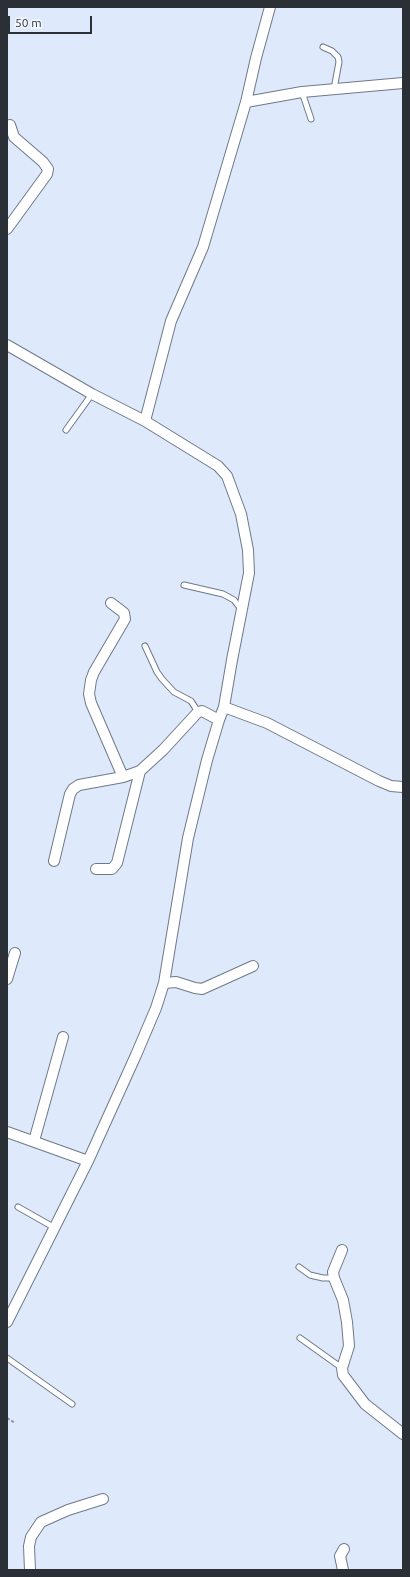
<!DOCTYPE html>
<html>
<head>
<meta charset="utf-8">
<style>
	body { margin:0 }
	#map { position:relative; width:410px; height:1577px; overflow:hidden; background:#deeafc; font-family:Ubuntu,sans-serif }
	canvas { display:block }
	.frame { position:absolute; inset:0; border:8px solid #2b2f36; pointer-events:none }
	.scale { position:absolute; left:8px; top:16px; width:84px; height:18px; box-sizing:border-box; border:2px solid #2b2f36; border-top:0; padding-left:5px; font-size:12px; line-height:14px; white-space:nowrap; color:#2b2f36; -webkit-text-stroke:3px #f2f7fe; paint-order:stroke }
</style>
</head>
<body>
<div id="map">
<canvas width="410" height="1577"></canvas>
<div class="frame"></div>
<div class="scale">50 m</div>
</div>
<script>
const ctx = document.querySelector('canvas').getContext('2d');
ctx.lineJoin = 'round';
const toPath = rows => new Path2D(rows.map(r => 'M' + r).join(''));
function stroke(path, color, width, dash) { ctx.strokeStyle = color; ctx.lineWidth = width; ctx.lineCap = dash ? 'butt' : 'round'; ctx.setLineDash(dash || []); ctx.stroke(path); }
const path = toPath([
	[7,1418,15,1423]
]);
const lane = toPath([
	[323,47,332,51,338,57,339,62,334,89],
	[302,92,311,119],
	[66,430,92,394],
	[184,585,223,594,234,600,241,609],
	[145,646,157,672,162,679,174,692,191,701,198,712],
	[18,1207,55,1228],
	[299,1267,310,1275,323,1278,334,1278],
	[300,1338,342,1368],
	[7,1358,72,1404]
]);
const street = toPath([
	[246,102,302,92,403,83],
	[7,229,47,174,48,169,43,162,14,137,10,125],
	[7,345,92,394,145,421,218,466,227,476,241,514,248,550,249,573,232,660,224,707,219,720,207,760,188,838,164,983,156,1008,136,1055,88,1161,7,1322],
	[145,421,171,321,203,247,246,102,256,58,270,7],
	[111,603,124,613,125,619,94,672,91,680,89,694,91,703,123,777],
	[224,707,267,723,379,781,391,786,403,787],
	[54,861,70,794,73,789,79,785,123,777,140,771,163,750,198,712,202,711,219,720],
	[96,869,112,869,117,863,140,771],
	[7,979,15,953],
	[164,983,176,982,195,988,202,989,253,966],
	[7,1132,88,1161],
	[34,1141,63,1037],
	[342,1250,333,1272,334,1278,343,1300,347,1322,349,1346,342,1368,343,1375,365,1404,403,1434],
	[30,1570,29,1546,31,1537,41,1522,68,1510,103,1499],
	[343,1570,340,1556,344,1549]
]);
stroke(lane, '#6f7989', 7);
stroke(street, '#6f7989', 12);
stroke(path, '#8a929f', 2, [3, 2]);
stroke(lane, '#fff', 5);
stroke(street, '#fff', 10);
</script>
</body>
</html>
